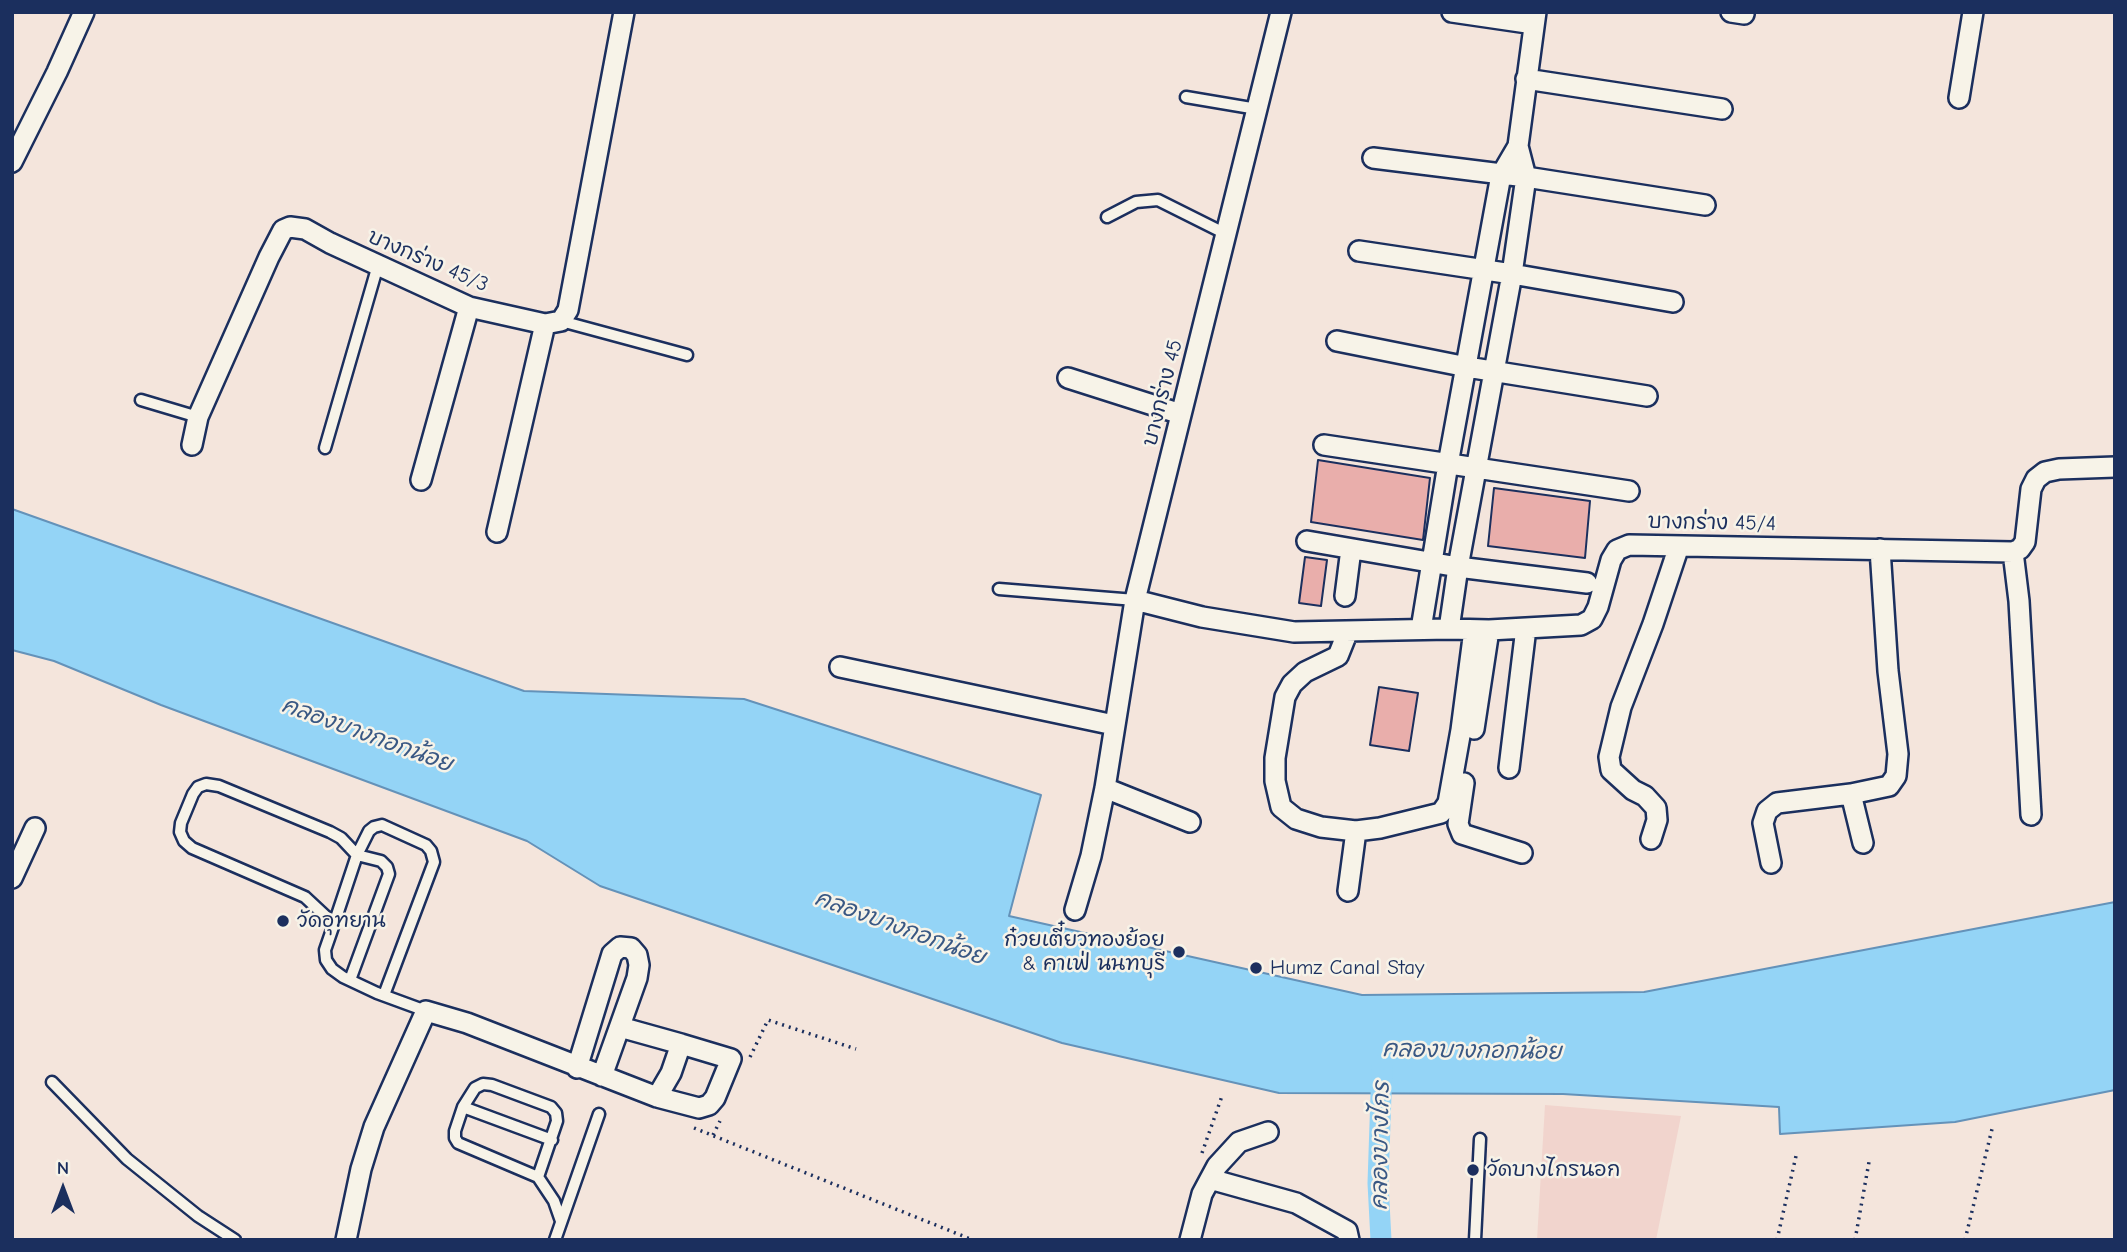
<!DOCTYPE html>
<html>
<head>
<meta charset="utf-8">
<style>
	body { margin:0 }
	#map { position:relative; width:2127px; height:1252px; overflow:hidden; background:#f4e5dc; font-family:"Comic Neue",sans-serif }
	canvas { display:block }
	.frame { position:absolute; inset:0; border:14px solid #1b2f5e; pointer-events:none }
	.north { position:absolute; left:28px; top:1154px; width:70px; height:70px; -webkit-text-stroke:5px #f7f3e8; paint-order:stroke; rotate:0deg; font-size:19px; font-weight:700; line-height:28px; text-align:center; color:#1b2f5e }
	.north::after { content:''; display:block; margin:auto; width:24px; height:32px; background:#1b2f5e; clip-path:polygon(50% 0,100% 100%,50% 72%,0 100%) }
</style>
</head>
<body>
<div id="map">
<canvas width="2127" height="1252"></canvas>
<div class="frame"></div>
<div class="north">N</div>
</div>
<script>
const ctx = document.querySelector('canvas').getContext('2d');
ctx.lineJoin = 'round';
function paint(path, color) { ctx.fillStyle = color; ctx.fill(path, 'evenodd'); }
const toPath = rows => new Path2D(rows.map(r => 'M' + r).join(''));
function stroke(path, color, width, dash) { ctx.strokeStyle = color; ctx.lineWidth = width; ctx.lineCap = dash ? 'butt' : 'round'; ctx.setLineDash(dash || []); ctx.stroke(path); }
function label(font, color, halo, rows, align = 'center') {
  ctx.font = font + ' "Comic Neue","Playpen Sans Thai",sans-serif'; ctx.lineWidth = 5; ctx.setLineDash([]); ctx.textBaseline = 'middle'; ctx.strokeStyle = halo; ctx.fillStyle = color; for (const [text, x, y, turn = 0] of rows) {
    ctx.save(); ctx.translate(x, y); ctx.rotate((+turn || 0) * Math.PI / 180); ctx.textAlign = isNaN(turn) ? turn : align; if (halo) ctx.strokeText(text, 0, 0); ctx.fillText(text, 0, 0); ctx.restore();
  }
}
const built = toPath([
	[1545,1105,1681,1116,1656,1240,1537,1240]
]);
const water = toPath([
	[12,509,524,691,744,699,1041,795,1009,916,1362,995,1644,992,2115,902,2115,1090,1955,1122,1780,1134,1779,1107,1563,1094,1279,1093,1062,1043,600,886,527,841,161,705,54,661,12,650,12,509]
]);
const canal = toPath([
	[1381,1240,1378,1183,1382,1065]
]);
const building = toPath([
	[1318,460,1430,478,1423,540,1311,522,1318,460],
	[1494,488,1590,501,1585,558,1488,546,1494,488],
	[1305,557,1327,560,1321,606,1299,603,1305,557],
	[1379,687,1418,693,1409,751,1370,745,1379,687]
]);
const path = toPath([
	[750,1057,768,1020,856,1049],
	[694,1128,973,1240],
	[713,1135,720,1121],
	[1202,1153,1222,1096],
	[1777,1240,1796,1156],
	[1855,1240,1869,1162],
	[1965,1240,1993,1125]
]);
const lane = toPath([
	[1186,97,1257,109],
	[1107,217,1136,202,1158,200,1226,234],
	[561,321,687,355],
	[141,400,198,417],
	[325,448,378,265],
	[999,589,1135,600],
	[334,924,357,855,381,861,387,867,389,874,350,980],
	[384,995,434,862,431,851,426,845,382,825,374,827,369,831,357,855,341,838,330,832,219,786,206,784,198,787,193,794,181,823,180,832,184,841,192,848,305,897,334,924,325,950,326,960,332,969,343,977,377,993,426,1011],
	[52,1082,127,1159,198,1216,235,1240],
	[463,1107,552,1140],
	[538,1177,557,1121,556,1113,551,1107,492,1085,483,1084,475,1088,463,1107,455,1131,455,1138,458,1143,538,1177,554,1201,561,1221],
	[555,1240,599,1114],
	[1475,1240,1480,1139]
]);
const street = toPath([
	[1452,12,1534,24],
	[1731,12,1744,14],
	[1526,79,1722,109],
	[1959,98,1973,12],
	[1373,158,1526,177,1705,205],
	[12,162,57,72,84,12],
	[1359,251,1512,274,1673,302],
	[1337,341,1467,367,1647,396],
	[1068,378,1181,414],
	[192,445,198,417,269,257,283,230,290,227,305,229,330,243,469,307,545,324,561,321,568,310,624,12],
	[1324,445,1629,491],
	[421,480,469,307],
	[497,532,545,324],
	[1307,541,1458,567,1587,583],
	[2013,552,2019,601,2031,815],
	[1345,596,1351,549],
	[1135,600,1202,617,1294,632,1449,629,1489,630,1581,625,1592,619,1598,607,1611,560,1617,550,1629,545,2013,552,2020,549,2025,542,2031,489,2036,479,2045,472,2059,469,2115,467],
	[1421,629,1448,464,1501,175,1518,146],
	[1449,629,1458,567,1512,274,1526,177,1518,146,1536,12],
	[1348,631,1338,656,1305,672,1292,684,1285,697,1275,758,1275,781,1281,807,1296,819,1321,827,1356,831,1380,828,1441,813,1448,803,1461,730,1474,630],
	[840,667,1114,725],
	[1474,729,1489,630],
	[1509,768,1526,628],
	[1464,783,1458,824,1462,834,1522,853],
	[1105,788,1190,822],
	[1651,839,1657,820,1656,808,1645,796,1633,790,1611,770,1609,757,1621,707,1653,624,1679,546],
	[1863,843,1851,794,1889,786,1896,776,1898,754,1888,671,1880,549],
	[1771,863,1763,823,1767,811,1777,803,1851,794],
	[12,878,35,828],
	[1348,891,1356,831],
	[1075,910,1091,856,1105,788,1135,600,1281,12],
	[620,1027,681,1044,671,1073,657,1097],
	[577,1068,612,954,620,947,631,948,637,955,639,965,637,978,602,1076],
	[1210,1179,1217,1166,1239,1142,1268,1132],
	[346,1240,361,1169,374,1127,426,1011,467,1023,657,1097,699,1108,709,1105,715,1098,731,1059,681,1044],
	[1190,1240,1202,1194,1210,1179,1296,1203,1347,1231,1349,1240]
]);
const markers = [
	[283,921,7,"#1b2f5e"],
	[1179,952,7,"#1b2f5e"],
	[1256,968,7,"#1b2f5e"],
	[1473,1170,7,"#1b2f5e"]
];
const streetNames = [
	["บางกร่าง 45/3",428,261,23],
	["บางกร่าง 45",1163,393,-76],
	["บางกร่าง 45/4",1712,523,1]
];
const poiNames = [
	["วัดอุทยาน",297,921],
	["ก๋วยเตี๋ยวทองย้อย",1165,940,"right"],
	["& คาเฟ่ นนทบุรี",1165,964,"right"],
	["Humz Canal Stay",1270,968],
	["วัดบางไกรนอก",1487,1170]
];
const waterNames = [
	["คลองบางกอกน้อย",367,735,20],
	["คลองบางกอกน้อย",900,928,20],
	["คลองบางกอกน้อย",1472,1051,1],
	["คลองบางไกร",1381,1146,-89]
];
paint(built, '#f1d4cd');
paint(water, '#94d4f6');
stroke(water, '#6492b9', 2);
stroke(canal, '#94d4f6', 21);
paint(building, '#e9aeab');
stroke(building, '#1b2f5e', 2);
stroke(lane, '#1b2f5e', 15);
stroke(street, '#1b2f5e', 24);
stroke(path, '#1b2f5e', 3.5, [2, 5]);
stroke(lane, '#f7f3e8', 10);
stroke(street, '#f7f3e8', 19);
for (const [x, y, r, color] of markers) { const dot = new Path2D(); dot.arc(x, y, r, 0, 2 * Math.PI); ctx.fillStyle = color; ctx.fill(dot); stroke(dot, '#f7f3e8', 2.5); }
label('21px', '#1b2f5e', '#f7f3e8', streetNames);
label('21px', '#1b2f5e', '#f7f3e8', poiNames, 'left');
label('italic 23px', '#395884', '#f7f3e8', waterNames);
</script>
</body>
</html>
